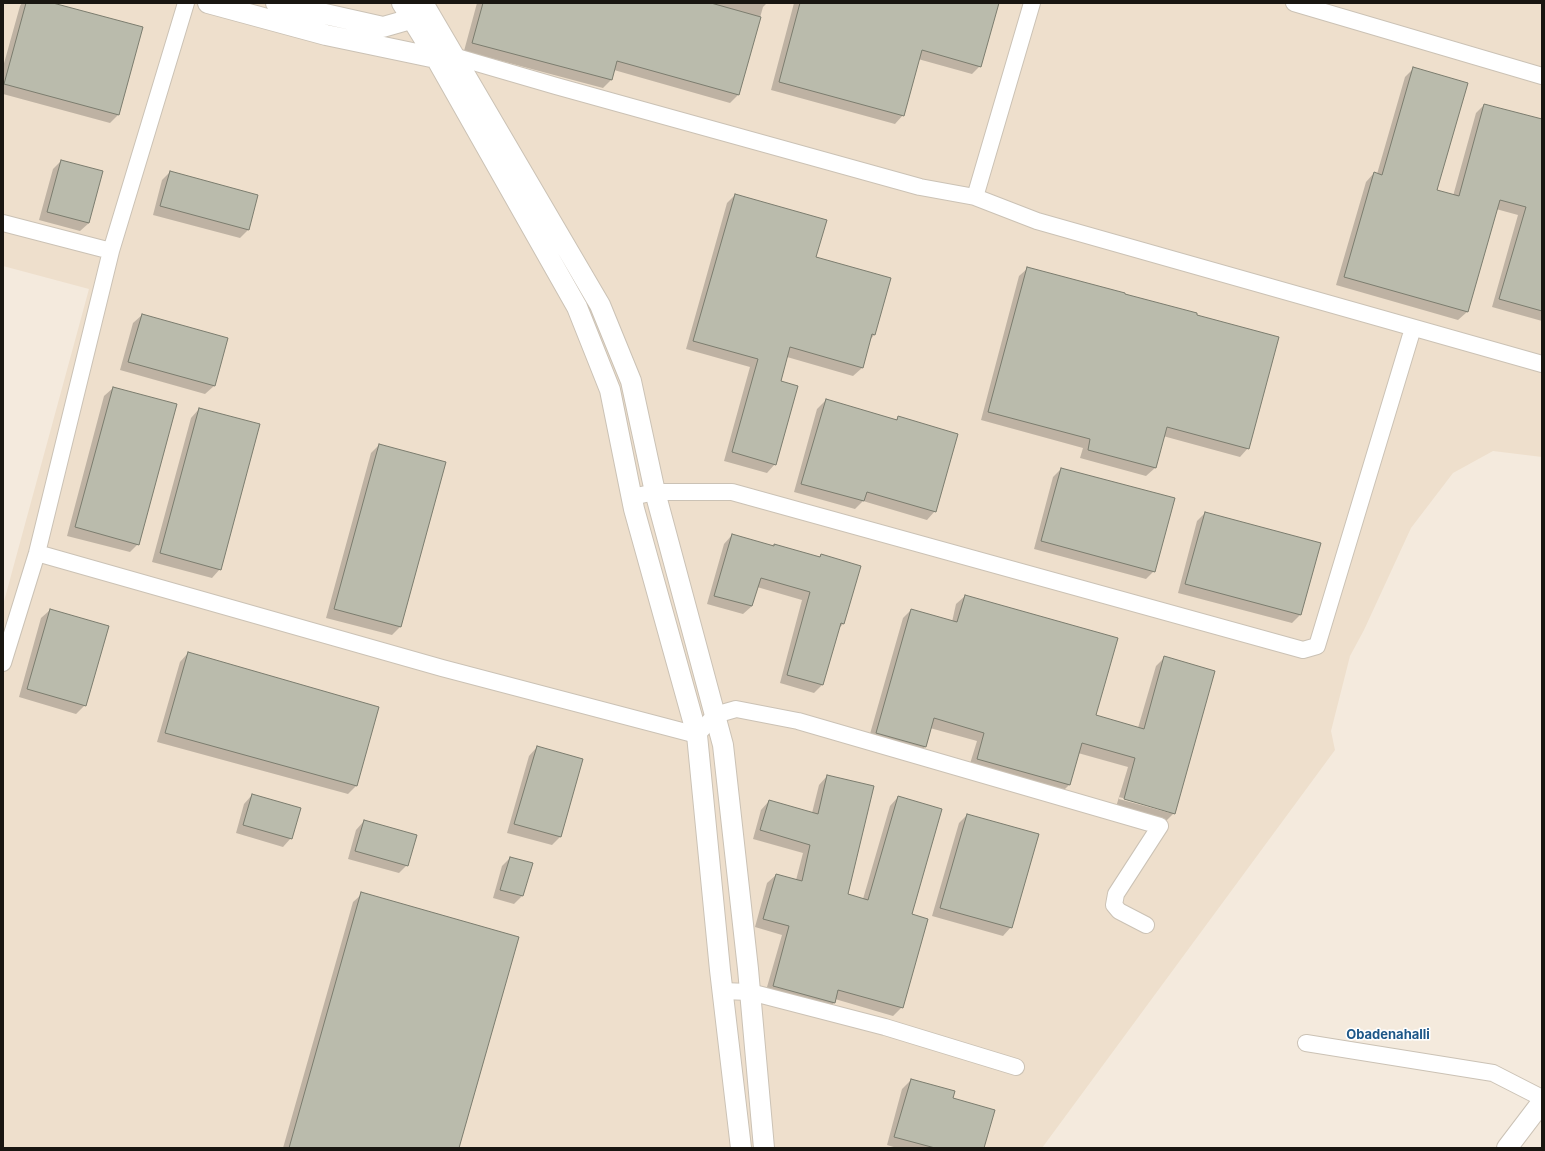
<!DOCTYPE html>
<html>
<head>
<meta charset="utf-8">
<style>
	body { margin:0 }
	#map { position:relative; width:1545px; height:1151px; overflow:hidden; background:#f4eadd; font-family:Inter,sans-serif }
	canvas { display:block }
	.frame { position:absolute; inset:0; border:4px solid #191611; pointer-events:none }
</style>
</head>
<body>
<div id="map">
<canvas width="1545" height="1151"></canvas>
<div class="frame"></div>
</div>
<script>
const ctx = document.querySelector('canvas').getContext('2d');
ctx.lineJoin = 'round';
function paint(path, color) { ctx.fillStyle = color; ctx.fill(path, 'evenodd'); }
const toPath = rows => new Path2D(rows.map(r => 'M' + r).join(''));
function stroke(path, color, width, dash) { ctx.strokeStyle = color; ctx.lineWidth = width; ctx.lineCap = dash ? 'butt' : 'round'; ctx.setLineDash(dash || []); ctx.stroke(path); }
function label(font, color, halo, rows, align = 'center') {
  ctx.font = font + ' Inter,sans-serif'; ctx.lineWidth = 3; ctx.setLineDash([]); ctx.textBaseline = 'middle'; ctx.strokeStyle = halo; ctx.fillStyle = color; for (const [text, x, y, turn = 0] of rows) {
    ctx.save(); ctx.translate(x, y); ctx.rotate((+turn || 0) * Math.PI / 180); ctx.textAlign = isNaN(turn) ? turn : align; if (halo) ctx.strokeText(text, 0, 0); ctx.fillText(text, 0, 0); ctx.restore();
  }
}
const built = toPath([
	[3,3,1542,3,1542,457,1493,451,1453,473,1411,528,1364,630,1350,656,1331,731,1335,750,1042,1148,3,1148,3,605,89,289,3,266]
]);
const shadow = toPath([
	[22,3,49,3,118,115,110,123,3,94,3,67,20,6],
	[477,3,767,3,763,7,738,95,730,103,614,70,611,80,603,88,464,51],
	[794,3,998,3,980,66,972,74,918,59,903,115,895,124,771,90],
	[1413,69,1436,191,1453,196,1476,113,1484,105,1542,134,1542,321,1492,307,1518,215,1496,209,1467,312,1458,320,1336,285,1366,182,1374,173,1377,174,1405,77],
	[61,161,89,223,80,231,39,220,53,169],
	[170,172,248,230,240,238,153,215,162,180],
	[735,195,815,257,874,335,870,340,862,368,853,376,787,357,779,382,775,464,767,473,724,461,750,367,686,349,727,203],
	[1028,268,1248,448,1240,457,1163,436,1155,468,1146,476,1080,458,1083,448,981,420,1019,276],
	[142,315,227,339,214,386,205,394,120,370,133,323],
	[113,388,138,544,130,552,67,536,104,396],
	[826,400,896,420,899,417,935,511,927,520,863,501,855,509,794,492,817,409],
	[199,409,220,569,212,578,152,562,191,418],
	[379,445,400,627,392,635,326,618,371,453],
	[1061,469,1154,571,1146,579,1034,549,1053,477],
	[1205,513,1300,615,1292,623,1178,593,1197,521],
	[732,535,773,547,775,545,819,557,821,556,843,624,838,629,822,685,814,693,780,683,802,600,757,587,752,606,743,614,707,604,724,544],
	[965,596,1095,716,1138,728,1156,666,1165,657,1174,813,1166,821,1116,807,1128,767,1078,753,1069,785,1061,793,969,767,977,741,930,728,925,747,917,755,868,741,903,618,911,610,952,622,956,604],
	[1119,797,1170,811,1170,813,1119,799],
	[50,610,85,705,76,714,19,697,41,618],
	[188,653,356,786,348,794,157,742,180,662],
	[537,747,582,760,560,837,552,845,507,833,529,756],
	[827,776,847,895,863,899,890,806,898,797,911,915,902,1007,893,1016,835,999,834,1003,825,1011,765,994,782,935,755,927,767,883,776,875,796,880,803,853,753,839,761,810,769,801,812,813,819,785],
	[252,795,291,838,283,847,236,833,244,804],
	[967,815,1011,927,1003,936,932,916,959,823],
	[364,821,407,865,399,873,348,859,356,830],
	[510,858,531,864,522,896,514,904,493,898,502,866],
	[362,894,458,1148,283,1148,353,902],
	[911,1080,952,1098,983,1148,897,1148,887,1145,902,1089]
]);
const building = toPath([
	[26,3,53,3,143,27,119,115,4,84,26,3],
	[483,3,711,3,761,17,739,95,617,61,612,80,472,43,483,3],
	[800,3,999,3,981,67,922,50,904,116,779,82,800,3],
	[1413,67,1468,83,1437,190,1459,196,1484,104,1542,119,1542,311,1499,299,1526,207,1500,200,1468,312,1344,277,1374,172,1382,175,1413,67],
	[61,160,103,171,89,223,47,212,61,160],
	[170,171,258,195,249,230,160,206,170,171],
	[735,194,827,220,816,257,891,278,875,335,872,334,863,368,790,347,781,381,798,386,776,465,732,452,758,359,693,341,735,194],
	[1027,267,1125,293,1125,294,1197,313,1197,315,1279,337,1249,449,1167,427,1156,468,1088,450,1090,439,988,412,1027,267],
	[142,314,228,338,215,386,128,362,142,314],
	[113,387,177,404,139,545,75,527,113,387],
	[826,399,897,420,898,416,958,434,936,512,867,492,864,501,801,484,826,399],
	[199,408,260,424,221,570,160,553,199,408],
	[379,444,446,462,401,627,334,609,379,444],
	[1061,468,1175,498,1155,572,1041,541,1061,468],
	[1205,512,1321,543,1301,615,1185,584,1205,512],
	[732,534,774,546,774,544,820,557,821,554,861,566,844,624,841,623,823,685,787,675,810,592,761,578,752,606,714,596,732,534],
	[965,595,1118,638,1096,715,1144,729,1164,656,1215,671,1175,814,1124,799,1135,758,1082,743,1070,785,977,759,984,733,934,718,926,747,876,733,911,609,957,622,965,595],
	[50,609,109,626,86,706,27,689,50,609],
	[188,652,379,707,357,786,165,733,188,652],
	[537,746,583,759,561,837,514,824,537,746],
	[827,775,874,786,848,894,868,900,898,796,942,809,912,914,928,919,903,1008,838,990,835,1003,773,986,789,926,763,919,776,874,802,881,810,845,760,830,769,800,818,814,827,775],
	[252,794,301,808,292,839,243,825,252,794],
	[967,814,1039,834,1012,928,940,908,967,814],
	[364,820,417,835,408,866,355,851,364,820],
	[510,857,533,863,523,896,500,890,510,857],
	[361,892,519,937,459,1148,289,1148,361,892],
	[911,1079,955,1091,953,1098,995,1110,984,1148,935,1148,894,1137,911,1079]
]);
const minor = toPath([
	[1294,3,1542,76],
	[453,56,556,86,920,187,975,197,1037,221,1542,364],
	[975,197,1032,3],
	[3,223,111,251,37,553,3,663],
	[111,251,186,3],
	[632,497,655,492,732,492,1303,650,1317,646,1413,328],
	[37,553,442,668,697,735,715,715,736,709,798,721,1160,826,1116,894,1114,905,1119,911,1146,925],
	[722,991,750,992,885,1027,1016,1067],
	[1306,1043,1493,1073,1542,1098]
]);
const tertiary = toPath([
	[208,3,326,35,436,58,443,57],
	[276,3,383,27,411,19,423,12],
	[402,3,436,58,577,307,610,390,634,509,697,735,720,970,741,1148],
	[423,3,600,305,631,381,655,492,723,745,748,969,764,1148],
	[1507,1148,1542,1102]
]);
const quarterNames = [
	["Obadenahalli",1388,1035]
];
paint(built, '#eedfcc');
paint(shadow, '#0003');
paint(building, '#babbac');
stroke(building, '#7c7d6f', 1);
stroke(minor, '#cbc2b5', 18);
stroke(tertiary, '#cbc2b5', 22);
stroke(minor, '#fff', 16);
stroke(tertiary, '#fff', 20);
label('bold 13px', '#1d5788', '#fff', quarterNames);
</script>
</body>
</html>
